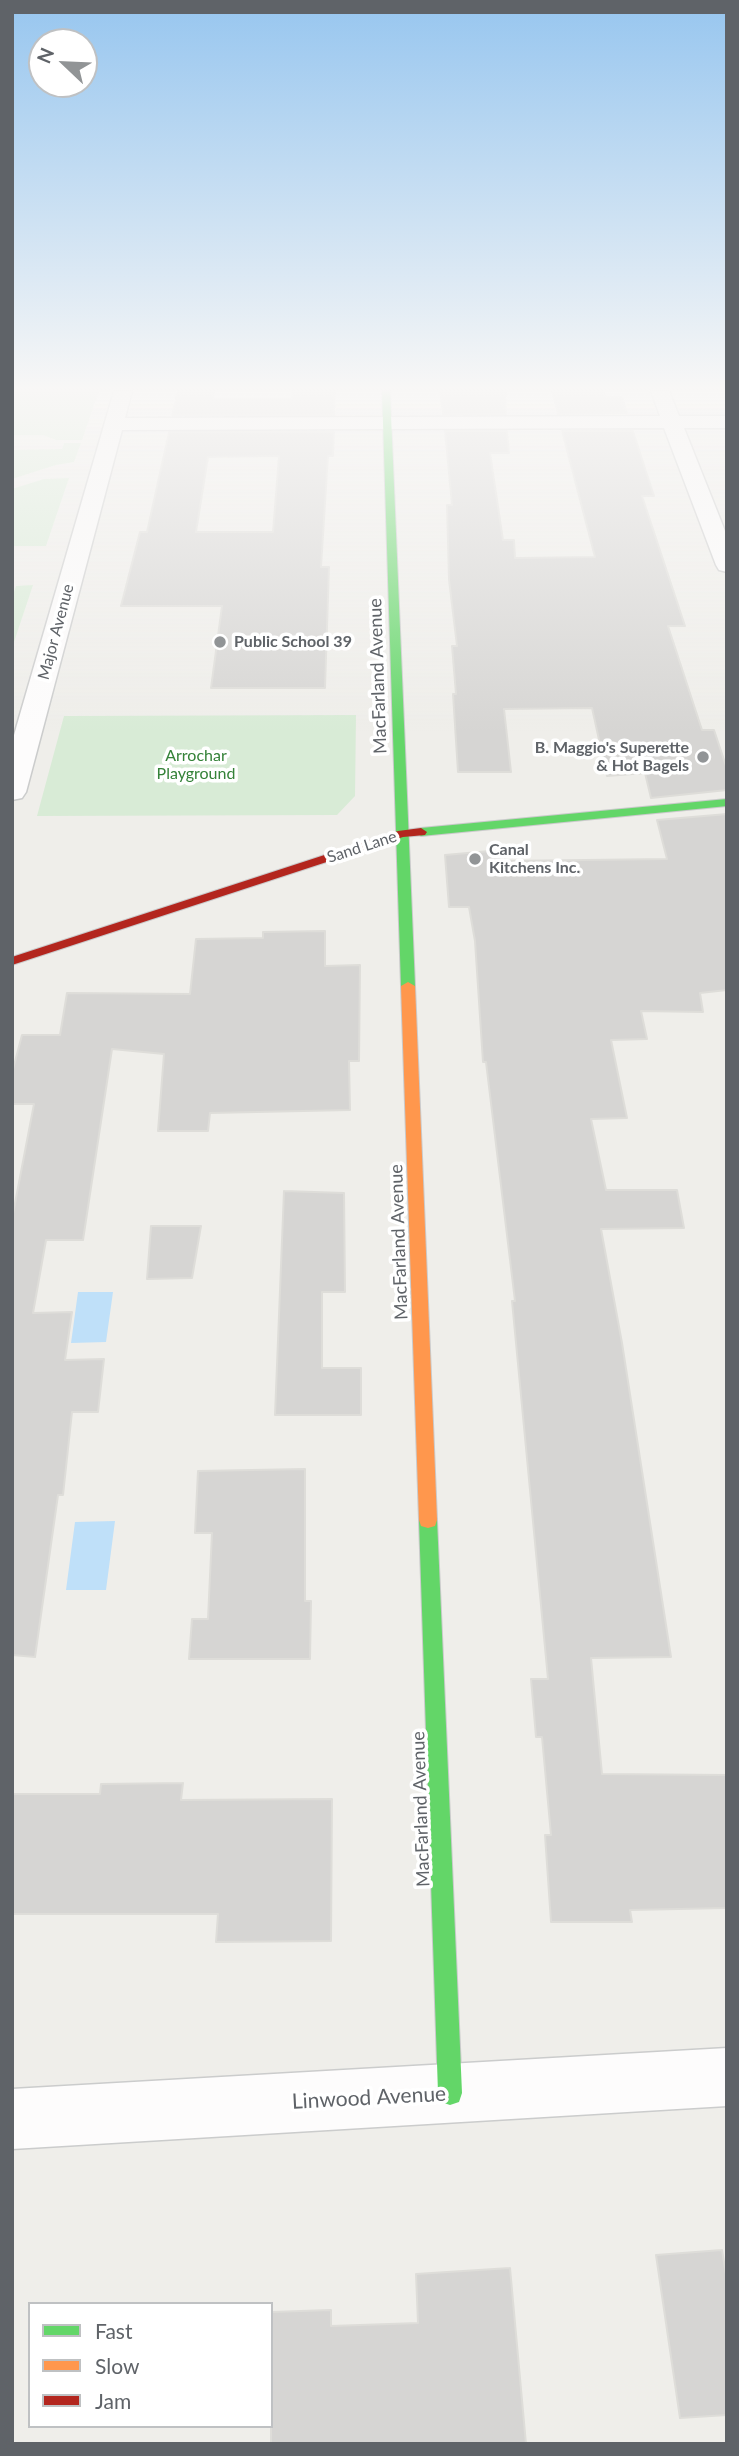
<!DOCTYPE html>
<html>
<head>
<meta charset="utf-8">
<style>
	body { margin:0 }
	#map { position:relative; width:739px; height:2456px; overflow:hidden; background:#efeeea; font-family:Lato,sans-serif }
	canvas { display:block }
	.frame { position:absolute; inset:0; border:14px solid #5f6368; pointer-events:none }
	.legend { position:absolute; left:28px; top:2302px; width:245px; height:126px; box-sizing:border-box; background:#fff; border:2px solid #bfc1c3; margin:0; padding:9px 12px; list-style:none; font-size:21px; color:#5f6368 }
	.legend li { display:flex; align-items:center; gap:14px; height:35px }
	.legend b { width:35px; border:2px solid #bfc1c3 }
	.north { position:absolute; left:28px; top:28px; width:70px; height:70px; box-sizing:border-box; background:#fff; border:2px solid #bfc1c3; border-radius:50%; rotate:293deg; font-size:19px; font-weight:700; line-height:28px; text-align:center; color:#5f6368 }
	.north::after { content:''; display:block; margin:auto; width:24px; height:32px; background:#919496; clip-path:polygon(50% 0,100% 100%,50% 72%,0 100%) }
</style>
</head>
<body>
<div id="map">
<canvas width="739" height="2456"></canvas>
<div class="frame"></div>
<ul class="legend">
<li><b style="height:9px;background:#63d668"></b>Fast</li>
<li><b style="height:9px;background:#ff974d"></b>Slow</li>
<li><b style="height:9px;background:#b3261e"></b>Jam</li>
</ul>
<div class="north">N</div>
</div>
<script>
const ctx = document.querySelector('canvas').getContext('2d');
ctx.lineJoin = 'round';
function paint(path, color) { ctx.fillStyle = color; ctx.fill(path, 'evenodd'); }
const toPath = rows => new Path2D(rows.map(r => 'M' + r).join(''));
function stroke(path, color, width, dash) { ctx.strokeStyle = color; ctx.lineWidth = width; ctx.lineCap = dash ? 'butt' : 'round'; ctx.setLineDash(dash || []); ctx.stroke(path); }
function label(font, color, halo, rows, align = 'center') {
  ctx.font = font + ' Lato,sans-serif'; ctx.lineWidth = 7; ctx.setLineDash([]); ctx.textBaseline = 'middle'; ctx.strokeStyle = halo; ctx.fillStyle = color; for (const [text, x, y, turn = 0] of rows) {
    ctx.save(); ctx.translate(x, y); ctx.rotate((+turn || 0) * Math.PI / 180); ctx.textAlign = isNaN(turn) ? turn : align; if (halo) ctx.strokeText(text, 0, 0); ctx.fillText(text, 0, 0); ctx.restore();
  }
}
const green = toPath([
	[12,391,99,391,82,440,56,440,43,435,12,435],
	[64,443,81,443,74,462,56,465,12,479,12,450,62,449],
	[69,478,46,546,12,546,12,489,44,479],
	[33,585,12,648,12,598,16,586],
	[356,715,355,796,337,815,37,816,64,716]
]);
const water = toPath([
	[78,1292,113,1292,106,1342,71,1343],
	[115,1521,106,1590,66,1590,75,1522]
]);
const building = toPath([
	[178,391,214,391,213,399,292,399,293,391,335,391,334,415,172,415,178,391],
	[440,391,505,391,506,414,443,414,440,391],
	[552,391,603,391,605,397,622,397,627,413,558,414,552,391],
	[445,431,507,431,509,453,490,453,503,540,514,540,515,558,595,557,562,431,633,431,654,496,642,496,685,626,668,626,702,730,714,730,727,769,727,790,651,798,645,773,607,776,592,708,504,709,511,772,458,772,453,694,456,694,452,646,457,646,449,580,447,505,452,505,445,431],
	[169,432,334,432,333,456,328,456,321,567,329,567,325,688,211,688,222,606,121,606,140,532,147,532,169,432],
	[279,456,273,532,196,532,208,457,279,456],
	[727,814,727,990,700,993,703,1012,641,1011,647,1039,611,1040,627,1118,591,1119,606,1190,677,1190,684,1228,601,1229,622,1343,671,1657,591,1658,602,1774,727,1775,727,1908,630,1910,632,1922,551,1922,545,1835,551,1835,542,1737,536,1737,531,1679,548,1679,512,1301,515,1301,486,1062,483,1062,475,941,469,907,449,907,445,855,501,850,502,861,667,859,657,820,727,814],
	[325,931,325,966,360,965,359,1061,349,1061,350,1110,210,1113,208,1131,158,1131,164,1054,112,1049,83,1240,46,1240,33,1313,72,1312,65,1360,104,1359,98,1412,72,1412,63,1495,58,1495,35,1657,12,1655,12,1219,34,1104,12,1104,12,1073,22,1035,60,1035,67,993,190,994,196,939,263,938,263,932,325,931],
	[284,1191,344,1193,345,1292,322,1292,322,1368,361,1368,361,1415,275,1415,284,1191],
	[151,1226,201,1226,192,1278,147,1279,151,1226],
	[305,1469,305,1601,311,1601,310,1659,189,1659,192,1619,208,1619,212,1533,195,1533,198,1471,305,1469],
	[183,1783,181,1800,332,1799,331,1941,216,1942,218,1914,12,1914,12,1794,100,1794,101,1784,183,1783],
	[722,2250,727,2280,727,2415,680,2418,656,2255,722,2250],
	[510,2268,526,2444,271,2444,271,2312,331,2310,331,2326,418,2323,416,2274,510,2268]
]);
const street = toPath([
	[114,391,132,391,125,418,660,416,651,391,669,391,679,416,727,416,727,428,684,428,727,536,727,572,719,570,716,565,664,428,122,430,26,792,22,798,12,800,12,742,114,391],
	[727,2048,727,2106,12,2149,12,2089,727,2048]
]);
const fast = toPath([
	[382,391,390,391,415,986,408,990,401,986,382,391],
	[727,799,727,806,421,836,415,832,421,828,727,799],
	[428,1512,435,1514,437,1520,462,2093,459,2102,450,2105,441,2102,438,2093,419,1520,421,1514,428,1512]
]);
const slow = toPath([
	[408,982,415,986,437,1520,435,1526,428,1528,421,1526,419,1520,401,986,408,982]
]);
const jam = toPath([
	[421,828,427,832,425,835,403,837,12,965,12,957,398,831,421,828]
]);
const markers = [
	[220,642,7,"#919496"],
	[703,757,7,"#919496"],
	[475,859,7,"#919496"]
];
const farStreetnames = [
	["Major Avenue",56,632,-75],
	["Sand Lane",362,847,-18]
];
const farPoinames = [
	["Public School 39",234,642],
	["B. Maggio's Superette",689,748,"right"],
	["& Hot Bagels",689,766,"right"],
	["Canal",489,850],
	["Kitchens Inc.",489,868]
];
const farParknames = [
	["Arrochar",196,756],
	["Playground",196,774]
];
const streetNames = [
	["MacFarland Avenue",378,676,-92],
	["MacFarland Avenue",399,1242,-92],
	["MacFarland Avenue",421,1809,-92]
];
const nearStreetnames = [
	["Linwood Avenue",369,2098,-3]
];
paint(green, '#d8ebd6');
paint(water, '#bfe0f9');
paint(building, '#d6d5d3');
stroke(building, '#deddd9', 2);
stroke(street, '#cbcccc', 3);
stroke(fast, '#cacacb', 2);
stroke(slow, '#cacacb', 2);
stroke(jam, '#cacacb', 2);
paint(street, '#fdfcfc');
paint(fast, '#63d668');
paint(slow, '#ff974d');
paint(jam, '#b3261e');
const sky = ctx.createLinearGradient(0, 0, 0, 734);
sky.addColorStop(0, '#97c6ef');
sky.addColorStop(0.53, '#f8f7f6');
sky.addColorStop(1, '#f8f7f600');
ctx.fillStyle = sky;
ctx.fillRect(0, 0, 739, 734);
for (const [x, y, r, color] of markers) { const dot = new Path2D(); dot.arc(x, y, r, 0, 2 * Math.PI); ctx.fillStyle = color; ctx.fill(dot); stroke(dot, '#fff', 2.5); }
label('16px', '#5f6368', '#fff', farStreetnames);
label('bold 16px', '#5f6368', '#fff', farPoinames, 'left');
label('16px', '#348238', '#fff', farParknames);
label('18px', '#5f6368', '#fff', streetNames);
label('21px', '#5f6368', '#fff', nearStreetnames);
</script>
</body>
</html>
